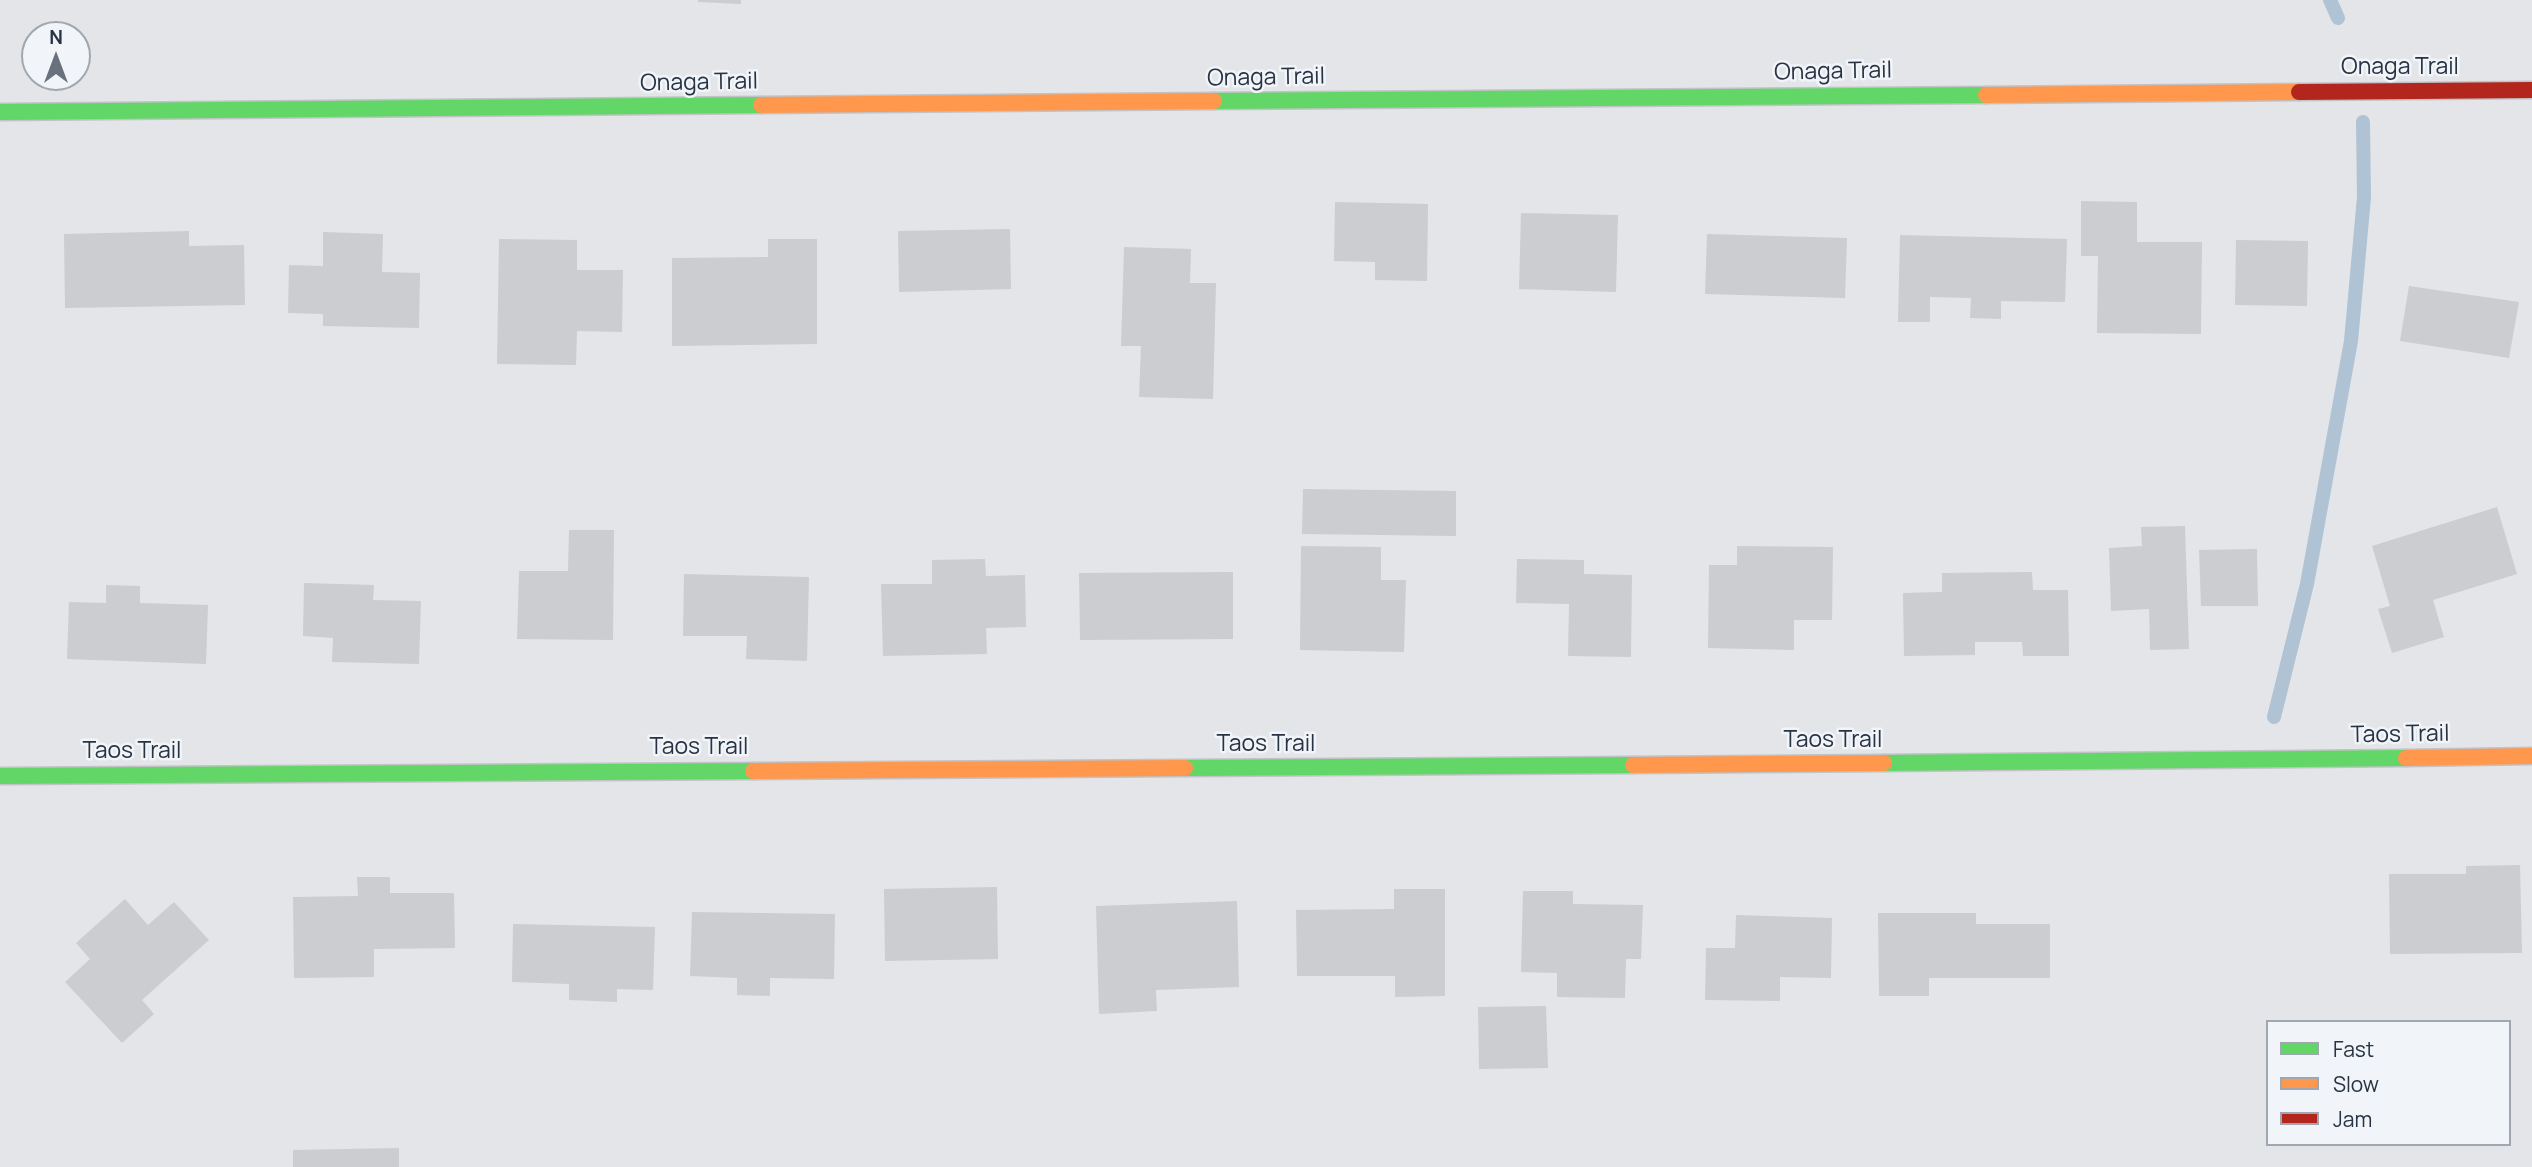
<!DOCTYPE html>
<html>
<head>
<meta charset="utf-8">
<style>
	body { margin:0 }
	#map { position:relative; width:2532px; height:1167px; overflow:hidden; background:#e3e5e8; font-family:Manrope,sans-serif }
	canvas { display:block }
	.legend { position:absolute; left:2266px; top:1020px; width:245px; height:126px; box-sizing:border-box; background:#f1f4f8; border:2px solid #a1a7b0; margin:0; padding:9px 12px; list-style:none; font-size:21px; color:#283343 }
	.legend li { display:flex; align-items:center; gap:14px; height:35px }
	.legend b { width:35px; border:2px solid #a1a7b0 }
	.north { position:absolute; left:21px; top:21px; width:70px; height:70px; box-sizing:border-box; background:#f1f4f8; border:2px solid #a1a7b0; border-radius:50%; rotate:0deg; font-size:19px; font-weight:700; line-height:28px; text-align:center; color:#283343 }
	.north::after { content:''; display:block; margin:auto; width:24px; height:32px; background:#69717d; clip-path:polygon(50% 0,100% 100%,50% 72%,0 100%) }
</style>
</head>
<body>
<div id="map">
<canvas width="2532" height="1167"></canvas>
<ul class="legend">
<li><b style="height:9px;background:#63d668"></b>Fast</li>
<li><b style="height:9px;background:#ff974d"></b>Slow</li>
<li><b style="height:9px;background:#b3261e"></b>Jam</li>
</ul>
<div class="north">N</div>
</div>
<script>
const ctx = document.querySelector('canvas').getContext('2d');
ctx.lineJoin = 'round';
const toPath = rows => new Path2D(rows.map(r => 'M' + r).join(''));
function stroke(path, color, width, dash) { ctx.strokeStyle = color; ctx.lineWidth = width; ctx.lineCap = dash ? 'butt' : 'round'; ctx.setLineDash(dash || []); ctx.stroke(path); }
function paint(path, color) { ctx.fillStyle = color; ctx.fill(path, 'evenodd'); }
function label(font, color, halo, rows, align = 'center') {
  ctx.font = font + ' Manrope,sans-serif'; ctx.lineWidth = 5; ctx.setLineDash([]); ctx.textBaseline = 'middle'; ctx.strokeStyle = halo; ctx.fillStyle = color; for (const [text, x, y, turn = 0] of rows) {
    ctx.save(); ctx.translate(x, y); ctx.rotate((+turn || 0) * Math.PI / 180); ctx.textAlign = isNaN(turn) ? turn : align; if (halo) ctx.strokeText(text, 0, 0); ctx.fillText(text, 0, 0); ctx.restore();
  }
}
const stream = toPath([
	[2330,0,2338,18],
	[2274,717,2307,584,2351,341,2364,197,2363,122]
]);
const building = toPath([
	[698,0,741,0,741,4,698,2],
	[2081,201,2137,202,2137,242,2202,242,2201,334,2097,333,2098,256,2081,256],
	[1335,202,1428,204,1427,281,1375,280,1375,262,1334,261],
	[1521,213,1618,215,1616,292,1519,289],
	[1010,229,1011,289,899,292,898,231],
	[189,231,189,246,244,245,245,305,65,308,64,234],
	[323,232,383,234,382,272,420,273,419,328,323,326,323,314,288,313,289,265,323,266],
	[1707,234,1847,238,1845,298,1705,294],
	[1900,235,2067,239,2065,302,2001,301,2001,319,1970,318,1971,298,1930,297,1930,322,1898,322],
	[499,239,577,240,577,270,623,270,622,332,577,331,576,365,497,364],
	[768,239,817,239,817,344,672,346,672,258,768,257],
	[2236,240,2308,241,2307,306,2235,305],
	[1124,247,1191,249,1190,283,1216,283,1213,399,1139,397,1141,346,1121,346],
	[2409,286,2519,302,2509,358,2400,341],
	[1303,489,1456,491,1456,536,1302,534],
	[2497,507,2517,574,2433,600,2444,637,2392,653,2378,609,2390,606,2372,546],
	[2185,526,2189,649,2150,650,2149,609,2111,611,2109,548,2142,546,2141,527],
	[569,530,614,530,613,640,517,639,519,571,568,571],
	[1301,546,1381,547,1381,580,1406,580,1404,652,1300,650],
	[1737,546,1833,547,1832,620,1794,620,1794,650,1708,648,1709,565,1737,565],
	[2257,549,2258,606,2201,606,2199,550],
	[985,559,986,576,1025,575,1026,627,986,628,987,654,883,656,881,584,932,584,932,560],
	[1517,559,1584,560,1584,574,1632,575,1631,657,1568,656,1569,604,1516,603],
	[1233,572,1233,639,1080,640,1079,573],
	[2032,572,2033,590,2068,590,2069,656,2023,656,2022,642,1975,642,1975,655,1904,656,1903,593,1942,592,1942,573],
	[684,574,809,577,807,661,746,659,747,636,683,636],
	[304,583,374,585,373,600,421,601,419,664,332,662,333,638,303,636],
	[106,585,140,586,140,603,208,605,206,664,67,659,69,602,106,603],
	[2520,865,2522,953,2390,954,2389,874,2466,874,2466,866],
	[357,877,390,877,390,893,454,893,455,948,374,949,374,977,294,978,293,897,358,896],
	[997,887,998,959,885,961,884,889],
	[1394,889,1445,889,1445,996,1395,997,1395,976,1297,976,1296,910,1394,909],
	[1523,891,1573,891,1573,904,1643,905,1641,959,1626,959,1625,998,1557,997,1557,973,1521,972],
	[125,899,148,925,174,902,209,940,142,1000,154,1014,122,1043,65,982,90,959,76,943],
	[1237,901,1239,987,1156,990,1157,1011,1099,1014,1096,906],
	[692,912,835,914,834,979,770,978,770,996,737,995,737,978,690,976],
	[1878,913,1976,913,1976,924,2050,924,2050,978,1929,978,1929,996,1879,996],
	[1736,915,1832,918,1831,978,1780,977,1780,1001,1705,1000,1706,948,1735,948],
	[513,924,655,927,653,990,617,989,617,1002,569,1000,569,984,512,982],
	[1546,1006,1548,1068,1479,1069,1478,1007],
	[399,1148,399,1167,293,1167,293,1150]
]);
const fast = toPath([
	[1214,101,1986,95],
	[0,112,761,105],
	[1884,763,2406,758],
	[1185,768,1633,765],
	[0,776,753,771]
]);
const slow = toPath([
	[1986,95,2299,92],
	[761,105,1214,101],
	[2406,758,2532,756],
	[1633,765,1884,763],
	[753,771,1185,768]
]);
const jam = toPath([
	[2299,92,2532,90]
]);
const streetNames = [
	["Onaga Trail",2400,68],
	["Onaga Trail",1833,72,-1],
	["Onaga Trail",1266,78,-1],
	["Onaga Trail",699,83,-1],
	["Taos Trail",2400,735,-1],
	["Taos Trail",1833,741],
	["Taos Trail",1266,745],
	["Taos Trail",699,748],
	["Taos Trail",132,752]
];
stroke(stream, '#b0c3d4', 14);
paint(building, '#cbcdd1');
stroke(fast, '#c1c3c6', 19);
stroke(slow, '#c1c3c6', 19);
stroke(jam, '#c1c3c6', 19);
stroke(fast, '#63d668', 16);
stroke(slow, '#ff974d', 16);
stroke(jam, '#b3261e', 16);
label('23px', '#283343', '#f1f4f8', streetNames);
</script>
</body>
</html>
